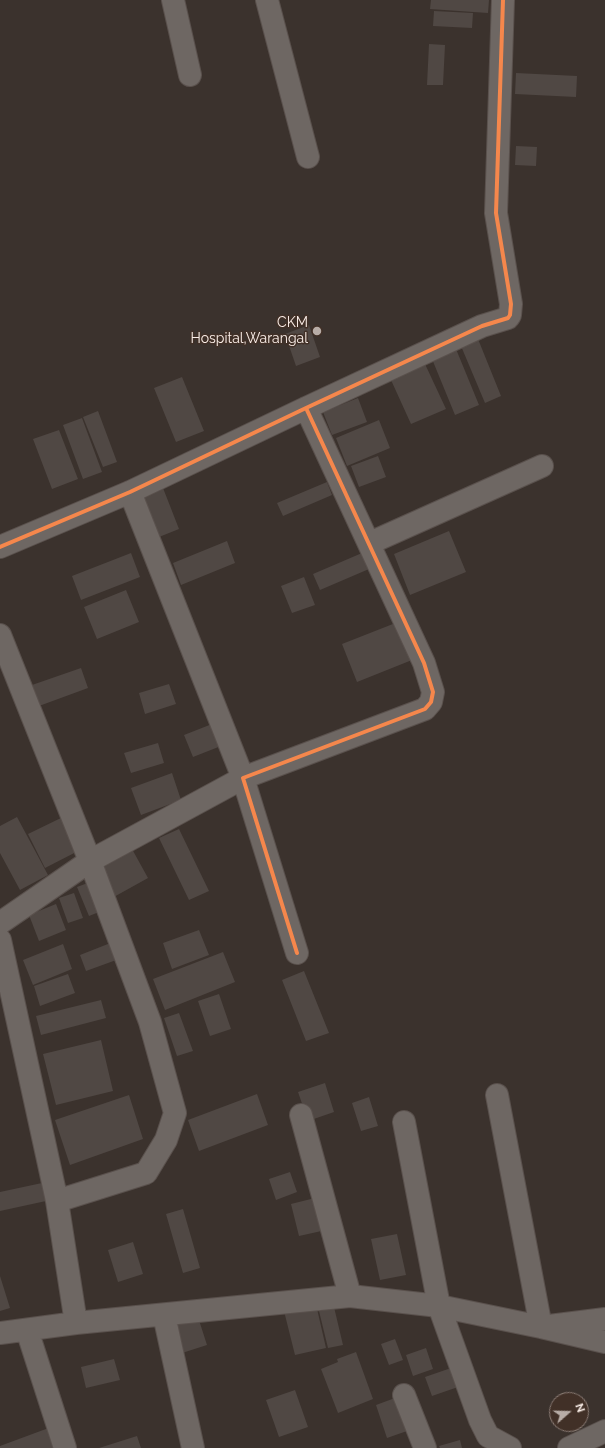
<!DOCTYPE html>
<html>
<head>
<meta charset="utf-8">
<style>
	body { margin:0 }
	#map { position:relative; width:605px; height:1448px; overflow:hidden; background:#3b322d; font-family:Raleway,sans-serif }
	canvas { display:block }
	.north { position:absolute; left:549px; top:1392px; width:40px; height:40px; box-sizing:border-box; background:#413027; border:1px solid #8b7c75; border-radius:50%; rotate:70deg; font-size:11px; font-weight:700; line-height:16px; text-align:center; color:#fbefe9 }
	.north::after { content:''; display:block; margin:auto; width:14px; height:18px; background:#b8ada7; clip-path:polygon(50% 0,100% 100%,50% 72%,0 100%) }
</style>
</head>
<body>
<div id="map">
<canvas width="605" height="1448"></canvas>
<div class="north">N</div>
</div>
<script>
const ctx = document.querySelector('canvas').getContext('2d');
ctx.lineJoin = 'round';
function paint(path, color) { ctx.fillStyle = color; ctx.fill(path, 'evenodd'); }
const toPath = rows => new Path2D(rows.map(r => 'M' + r).join(''));
function stroke(path, color, width, dash) { ctx.strokeStyle = color; ctx.lineWidth = width; ctx.lineCap = dash ? 'butt' : 'round'; ctx.setLineDash(dash || []); ctx.stroke(path); }
function label(font, color, halo, rows, align = 'center') {
  ctx.font = font + ' Raleway,sans-serif'; ctx.lineWidth = 3; ctx.setLineDash([]); ctx.textBaseline = 'middle'; ctx.strokeStyle = halo; ctx.fillStyle = color; for (const [text, x, y, turn = 0] of rows) {
    ctx.save(); ctx.translate(x, y); ctx.rotate((+turn || 0) * Math.PI / 180); ctx.textAlign = isNaN(turn) ? turn : align; if (halo) ctx.strokeText(text, 0, 0); ctx.fillText(text, 0, 0); ctx.restore();
  }
}
const building = toPath([
	[431,0,489,0,488,13,430,9],
	[434,11,473,13,472,28,433,26],
	[429,44,445,45,443,85,427,85],
	[516,73,577,76,576,97,515,94],
	[516,146,537,147,536,166,515,165],
	[309,325,320,357,296,366,285,334],
	[478,339,501,396,485,403,461,346],
	[456,349,479,405,455,415,432,359],
	[425,364,446,409,411,424,391,380],
	[182,377,204,431,176,442,154,388],
	[358,398,367,422,332,435,323,412],
	[98,411,117,462,103,467,83,417],
	[82,418,102,472,83,479,63,425],
	[379,420,390,448,347,466,336,438],
	[59,430,78,479,52,489,33,439],
	[378,456,386,477,359,487,351,466],
	[327,482,332,495,283,516,277,503],
	[163,488,179,529,159,537,143,497],
	[449,531,466,572,410,595,394,554],
	[227,541,235,563,181,585,173,563],
	[131,553,140,577,81,600,72,576],
	[362,553,369,569,320,590,313,574],
	[304,577,315,605,292,613,281,586],
	[126,590,139,622,97,639,84,607],
	[398,622,412,660,357,682,342,644],
	[81,668,88,688,39,706,32,685],
	[169,684,176,704,145,714,139,693],
	[212,724,221,746,193,757,184,735],
	[158,743,164,763,131,773,124,753],
	[172,773,181,800,141,815,131,788],
	[65,816,82,849,45,868,28,834],
	[17,817,48,875,20,890,0,853,0,826],
	[179,829,209,891,189,900,159,838],
	[132,849,148,878,112,898,96,868],
	[93,881,104,910,89,916,77,887],
	[74,893,83,918,68,923,59,898],
	[56,904,66,930,39,941,29,915],
	[199,930,209,955,172,969,163,943],
	[113,942,119,959,86,971,80,955],
	[63,944,72,969,33,985,23,960],
	[223,952,235,982,165,1010,153,979],
	[304,971,329,1033,306,1041,282,980],
	[68,974,75,993,40,1006,34,986],
	[219,994,231,1029,210,1036,198,1001],
	[101,1000,106,1018,41,1035,36,1016],
	[179,1013,193,1051,177,1056,164,1018],
	[101,1040,113,1091,56,1105,43,1054],
	[325,1083,334,1112,308,1121,298,1092],
	[257,1094,268,1125,199,1151,188,1120],
	[129,1095,143,1139,70,1165,55,1120],
	[369,1097,378,1126,361,1131,352,1103],
	[290,1172,297,1192,276,1200,269,1179],
	[42,1183,46,1201,0,1211,0,1192],
	[319,1197,326,1230,299,1236,291,1204],
	[183,1209,200,1268,183,1273,166,1214],
	[397,1234,406,1275,380,1280,371,1239],
	[133,1242,143,1274,118,1282,108,1250],
	[0,1276,10,1308,0,1311],
	[315,1300,326,1348,295,1355,283,1307],
	[334,1307,343,1345,328,1348,319,1311],
	[198,1317,207,1345,182,1353,174,1325],
	[395,1339,403,1360,389,1365,381,1344],
	[426,1348,433,1369,413,1376,406,1355],
	[356,1352,373,1399,338,1413,321,1369,338,1362,337,1359],
	[114,1359,120,1380,86,1388,81,1367],
	[451,1368,458,1387,432,1396,425,1377],
	[295,1390,308,1427,279,1437,266,1400],
	[395,1398,407,1431,387,1438,376,1405],
	[54,1426,63,1448,0,1448,0,1446],
	[137,1436,141,1448,99,1448],
	[460,1440,462,1448,440,1448,439,1446]
]);
const minor = toPath([
	[173,0,190,75],
	[267,0,308,157],
	[370,543,542,466],
	[0,547,130,492,306,408,482,326,508,318,510,315,511,304,496,213,503,0],
	[0,635,90,861,150,1022,175,1113,166,1140,146,1173,57,1201],
	[0,923,90,861,243,778,130,492],
	[0,940,57,1201,76,1323],
	[297,953,243,778,425,709,431,702,433,692,424,663,306,408],
	[497,1095,541,1327,605,1319],
	[301,1115,350,1296],
	[404,1122,439,1306,480,1420,488,1436,510,1448],
	[164,1315,193,1448],
	[27,1330,65,1448],
	[0,1333,76,1323,350,1296,439,1306,541,1327,605,1342],
	[404,1395,425,1448],
	[569,1448,605,1431]
]);
const cycleway = toPath([
	[0,547,130,492,306,408,482,326,508,318,510,315,511,304,496,213,503,0],
	[297,953,243,778,425,709,431,702,433,692,424,663,306,408]
]);
const markers = [
	[317,331,5,"#b8ada7"]
];
const poiNames = [
	["CKM",308,323],
	["Hospital,Warangal",308,339]
];
paint(building, '#504844');
stroke(minor, '#5a514d', 24);
stroke(minor, '#6e6763', 22);
stroke(cycleway, '#f5874c', 4);
for (const [x, y, r, color] of markers) { const dot = new Path2D(); dot.arc(x, y, r, 0, 2 * Math.PI); ctx.fillStyle = color; ctx.fill(dot); stroke(dot, '#413027', 1.5); }
label('14px', '#fbefe9', '#413027', poiNames, 'right');
</script>
</body>
</html>
